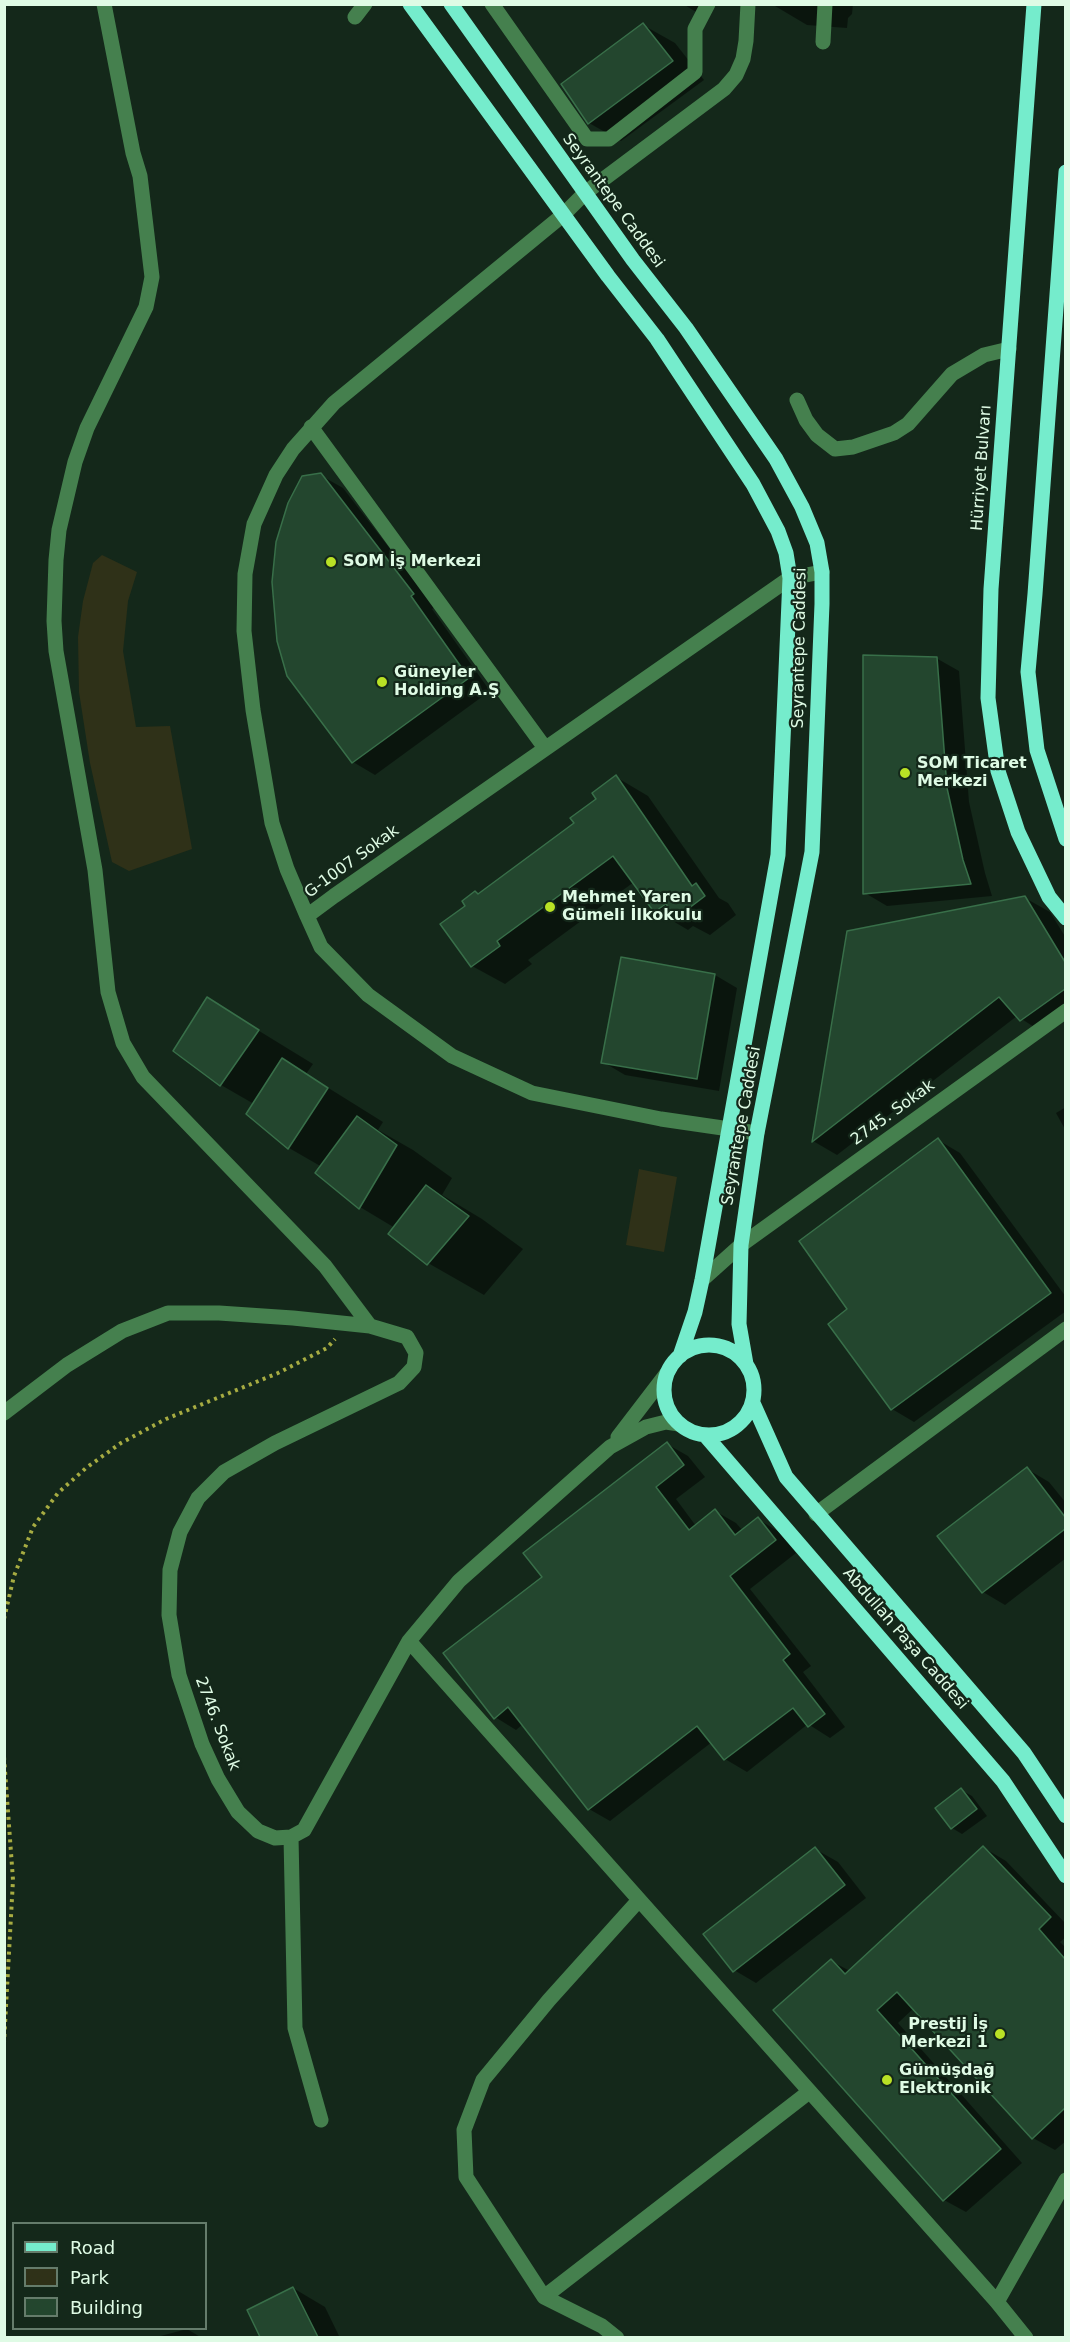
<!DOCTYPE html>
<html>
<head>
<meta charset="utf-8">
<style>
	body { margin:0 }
	#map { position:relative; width:1070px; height:2342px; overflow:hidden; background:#14281a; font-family:"DejaVu Sans",sans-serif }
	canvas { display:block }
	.frame { position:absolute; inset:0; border:6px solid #dffbe5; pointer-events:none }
	.legend { position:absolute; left:12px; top:2222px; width:195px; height:108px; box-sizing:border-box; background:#14281a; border:2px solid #657c6b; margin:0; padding:8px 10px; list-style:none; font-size:18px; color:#dffbe5 }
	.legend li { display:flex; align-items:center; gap:12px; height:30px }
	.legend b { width:30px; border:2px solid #657c6b }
</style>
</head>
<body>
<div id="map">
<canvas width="1070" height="2342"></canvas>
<div class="frame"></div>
<ul class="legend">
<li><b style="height:8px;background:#75eccc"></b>Road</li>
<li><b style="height:16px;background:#2f3118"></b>Park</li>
<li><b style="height:16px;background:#23462e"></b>Building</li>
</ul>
</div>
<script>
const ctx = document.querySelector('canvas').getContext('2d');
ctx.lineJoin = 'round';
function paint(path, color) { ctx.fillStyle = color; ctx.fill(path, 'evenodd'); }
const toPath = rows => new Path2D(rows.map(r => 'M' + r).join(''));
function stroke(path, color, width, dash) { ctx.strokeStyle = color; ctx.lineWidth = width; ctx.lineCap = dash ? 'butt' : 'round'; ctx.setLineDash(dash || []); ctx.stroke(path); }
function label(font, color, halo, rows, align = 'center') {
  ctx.font = font + ' "DejaVu Sans",sans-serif'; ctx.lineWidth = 4.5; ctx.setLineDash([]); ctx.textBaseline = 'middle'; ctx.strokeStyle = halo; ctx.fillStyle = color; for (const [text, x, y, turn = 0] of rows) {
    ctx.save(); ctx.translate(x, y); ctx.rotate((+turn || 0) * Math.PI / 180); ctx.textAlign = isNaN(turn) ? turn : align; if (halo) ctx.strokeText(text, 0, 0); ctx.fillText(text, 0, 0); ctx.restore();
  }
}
const green = toPath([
	[102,555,137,572,128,601,123,651,136,727,170,726,192,849,129,871,112,862,90,763,79,692,78,637,83,601,93,563],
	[639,1169,677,1177,664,1252,626,1245]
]);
const shadow = toPath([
	[683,4,716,4,701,15],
	[775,4,853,4,852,14,848,18,847,28,807,25,775,6],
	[643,25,675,43,704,80,621,141,589,123],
	[320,475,343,488,435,607,432,609,490,691,375,775,353,762],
	[936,658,959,671,969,802,985,873,992,896,887,906,865,893],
	[616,777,648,796,719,898,728,903,736,915,710,935,693,926,688,930,656,911,634,882,528,960,532,964,505,984,472,966,467,906,475,893,479,894,576,824],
	[1025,898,1050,912,1066,938,1066,1020,1045,1034,1017,1016,837,1155,813,1141,848,932],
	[715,975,737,988,719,1091,625,1075,603,1062],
	[207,999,313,1064,306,1074,383,1122,378,1130,413,1150,452,1178,442,1195,482,1219,523,1249,484,1295,428,1263,395,1228,360,1207,317,1173,322,1167,289,1148,248,1114,254,1104,221,1085,175,1051],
	[1066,1107,1066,1131,1056,1113],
	[938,1140,960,1153,1066,1297,1066,1311,914,1422,892,1409,850,1309],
	[667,1444,688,1456,705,1477,676,1499,696,1526,715,1511,736,1523,743,1531,758,1519,779,1532,796,1553,750,1589,811,1666,803,1672,845,1727,830,1738,808,1724,747,1772,725,1759,712,1742,610,1821,589,1809,523,1724,516,1730,495,1717,544,1577],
	[1027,1469,1049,1482,1066,1503,1066,1558,1005,1605,983,1592],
	[961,1790,972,1796,987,1816,962,1834,952,1828],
	[984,1848,1006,1861,1066,1924,1066,1937,1060,1942,1066,1948,1066,2141,1055,2150,1033,2138,914,2008,898,2023,1022,2163,966,2212,944,2200,831,1961,850,1971],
	[815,1849,838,1862,866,1898,756,1983,734,1970],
	[293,2288,325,2307,340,2338,262,2338,249,2311],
	[187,2329,202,2338,153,2338]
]);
const building = toPath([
	[643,23,673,61,588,124,561,84,643,23],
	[321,473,414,594,411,596,469,678,352,763,287,676,277,641,272,582,276,542,288,503,302,476,321,473],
	[863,655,937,657,947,788,963,860,971,884,863,894,863,655],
	[616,775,692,886,696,883,705,896,676,918,666,904,654,912,613,856,497,941,500,946,471,967,440,924,465,906,462,901,475,891,478,894,574,823,570,818,596,799,592,793,616,775],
	[1025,896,1065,962,1065,989,1020,1021,999,997,812,1142,847,931,1025,896],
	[621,957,715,974,697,1079,601,1063,621,957],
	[207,997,259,1030,220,1086,173,1051,207,997],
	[282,1058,328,1088,288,1149,246,1114,282,1058],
	[357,1116,397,1145,359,1209,315,1173,357,1116],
	[938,1138,1051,1293,891,1410,828,1324,847,1309,799,1241,938,1138],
	[426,1185,469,1216,427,1265,388,1234,426,1185],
	[667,1442,684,1465,656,1487,689,1530,715,1509,735,1535,758,1517,776,1540,730,1576,790,1654,783,1660,825,1714,808,1727,793,1708,724,1760,697,1726,588,1810,508,1707,494,1719,443,1653,542,1577,523,1553,667,1442],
	[1027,1467,1065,1517,1065,1529,982,1593,937,1536,1027,1467],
	[961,1788,977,1809,951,1829,935,1808,961,1788],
	[983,1846,1051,1917,1039,1929,1065,1959,1065,2108,1032,2139,897,1992,877,2010,1001,2149,943,2201,773,2010,831,1959,845,1974,983,1846],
	[815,1847,845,1885,733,1972,703,1934,815,1847],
	[293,2287,318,2337,260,2337,247,2310,293,2287]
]);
const path = toPath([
	[4,1619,14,1576,33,1527,58,1493,86,1468,121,1443,166,1419,278,1373,327,1348,335,1339],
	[4,1757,13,1880,4,2043]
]);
const minor = toPath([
	[104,4,133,153,140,176,152,277,146,307,87,428,75,462,59,530,56,560,54,621,56,651,95,870,108,992,123,1043,143,1077,325,1266,370,1326],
	[492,4,587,139,609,139,695,72,695,29,708,4],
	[355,17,365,4],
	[823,42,825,4],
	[797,400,806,420,817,435,835,449,853,447,894,433,908,424,952,374,984,355,1009,349],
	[311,427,545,748],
	[307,916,287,869,272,823,253,710,244,631,245,574,254,524,276,475,293,449,334,403,563,215,585,193,724,89,736,75,743,59,746,41,748,4],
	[757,1133,661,1119,532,1093,452,1056,368,995,321,947,307,916,334,896,790,578,822,572],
	[702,1280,741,1245,1066,1011],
	[4,1413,67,1365,122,1331,168,1313,219,1313,293,1318,370,1326,407,1337,416,1353,414,1367,399,1383,275,1443,224,1472,198,1498,180,1532,170,1570,169,1615,179,1675,202,1744,218,1779,238,1812,258,1831,275,1838,291,1837,304,1830,409,1641,459,1581,610,1447,646,1427,666,1422,679,1424],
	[618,1437,667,1373],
	[816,1514,1066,1329],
	[409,1641,997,2302,1026,2338],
	[291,1837,295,2028,321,2120],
	[544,2297,809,2092],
	[997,2302,1066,2180],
	[617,2338,602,2326,544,2297,466,2177,464,2130,483,2080,549,2000,639,1900]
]);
const major = toPath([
	[410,4,608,276,657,339,753,484,778,531,786,553,790,578,778,855,702,1280,695,1312,680,1356],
	[451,4,633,260,686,328,776,459,802,507,817,543,822,572,822,604,812,852,757,1133,741,1245,739,1324,746,1364],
	[1034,4,991,589,988,698,998,771,1018,832,1049,897,1066,918],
	[1066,172,1035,594,1028,672,1037,750,1066,839],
	'664 1390a45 45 0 1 1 90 0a45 45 0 1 1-90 0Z',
	[753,1403,786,1477,1024,1753,1066,1816],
	[705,1435,1003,1781,1066,1876]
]);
const markers = [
	[331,562,6,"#b9e125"],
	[382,682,6,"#b9e125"],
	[905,773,6,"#b9e125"],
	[550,907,6,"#b9e125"],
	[1000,2034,6,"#b9e125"],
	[887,2080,6,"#b9e125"]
];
const streetNames = [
	["Seyrantepe Caddesi",613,201,54],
	["Hürriyet Bulvarı",982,468,-86],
	["Seyrantepe Caddesi",800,648,-89],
	["G-1007 Sokak",352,862,-36],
	["2745. Sokak",893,1113,-36],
	["Seyrantepe Caddesi",742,1126,-80],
	["Abdullah Paşa Caddesi",905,1639,49],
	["2746. Sokak",217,1724,69]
];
const poiNames = [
	["SOM İş Merkezi",343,562],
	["Güneyler",394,673],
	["Holding A.Ş",394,691],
	["SOM Ticaret",917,764],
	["Merkezi",917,782],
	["Mehmet Yaren",562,898],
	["Gümeli İlkokulu",562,916],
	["Prestij İş",988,2025,"right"],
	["Merkezi 1",988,2043,"right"],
	["Gümüşdağ",899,2071],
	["Elektronik",899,2089]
];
paint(green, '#2f3118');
paint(shadow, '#0007');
paint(building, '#23462e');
stroke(building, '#386f49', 1.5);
stroke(path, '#a7ac42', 4, [3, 4.5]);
stroke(minor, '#45804e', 15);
stroke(major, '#75eccc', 15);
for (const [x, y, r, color] of markers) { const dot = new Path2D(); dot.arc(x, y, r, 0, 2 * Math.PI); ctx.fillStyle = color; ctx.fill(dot); stroke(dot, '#14281a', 2); }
label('16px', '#dffbe5', '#14281a', streetNames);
label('bold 16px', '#dffbe5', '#14281a', poiNames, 'left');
</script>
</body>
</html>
